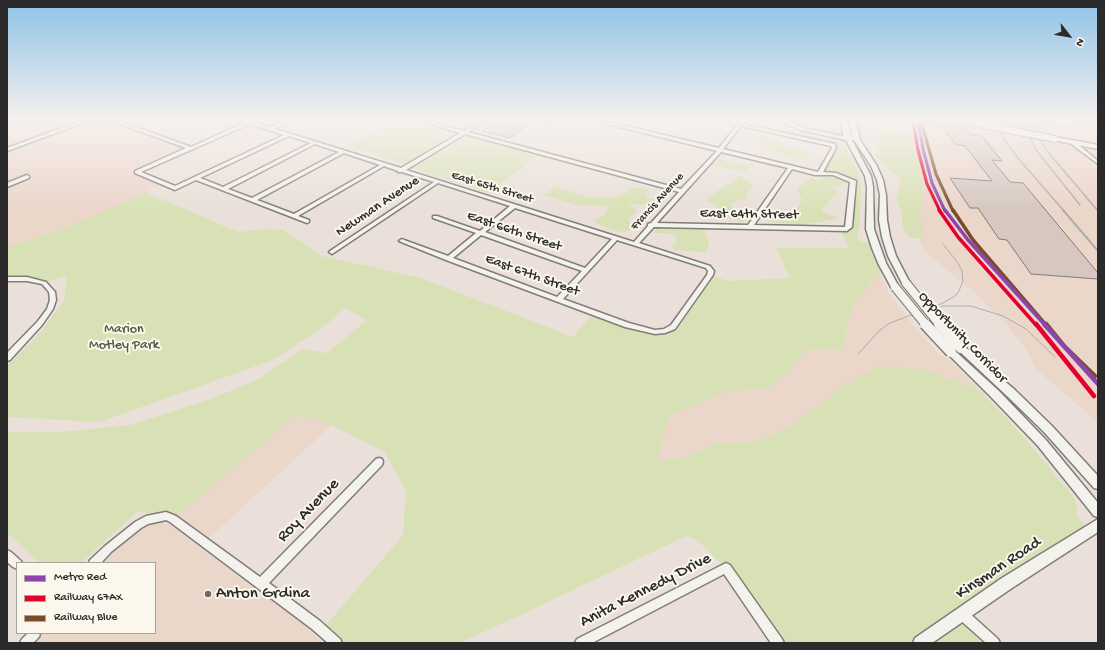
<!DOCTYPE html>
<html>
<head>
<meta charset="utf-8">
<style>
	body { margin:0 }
	#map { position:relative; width:1105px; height:650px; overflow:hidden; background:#eae0d9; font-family:"Gochi Hand",sans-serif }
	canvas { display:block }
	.frame { position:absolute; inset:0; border:8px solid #2b2b2b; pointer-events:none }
	.legend { position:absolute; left:16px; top:562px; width:140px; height:72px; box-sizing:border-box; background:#fbf7ec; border:1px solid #a8a59f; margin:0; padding:5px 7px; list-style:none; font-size:12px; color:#2b2b2b }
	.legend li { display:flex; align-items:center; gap:8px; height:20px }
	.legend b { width:20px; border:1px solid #a8a59f }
	.north { position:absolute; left:1049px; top:16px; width:40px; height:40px; -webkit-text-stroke:3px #fbf7ec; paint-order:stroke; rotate:121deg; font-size:11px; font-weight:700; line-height:16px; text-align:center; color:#2b2b2b }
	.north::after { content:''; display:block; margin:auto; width:14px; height:18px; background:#2b2b2b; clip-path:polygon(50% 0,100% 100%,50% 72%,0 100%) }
</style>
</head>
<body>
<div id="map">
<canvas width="1105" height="650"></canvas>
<div class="frame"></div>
<ul class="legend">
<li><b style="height:5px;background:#8e44ad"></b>Metro Red</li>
<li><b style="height:5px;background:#e4002b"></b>Railway 67AX</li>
<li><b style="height:5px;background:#7a4b2a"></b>Railway Blue</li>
</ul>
<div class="north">N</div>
</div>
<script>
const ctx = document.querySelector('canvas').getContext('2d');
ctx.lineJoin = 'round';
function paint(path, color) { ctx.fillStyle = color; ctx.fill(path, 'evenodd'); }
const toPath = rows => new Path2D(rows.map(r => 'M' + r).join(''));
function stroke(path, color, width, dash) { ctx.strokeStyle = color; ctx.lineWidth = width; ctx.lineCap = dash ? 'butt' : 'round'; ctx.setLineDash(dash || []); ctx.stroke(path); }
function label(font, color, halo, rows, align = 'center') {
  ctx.font = font + ' "Gochi Hand",sans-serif'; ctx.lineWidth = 4; ctx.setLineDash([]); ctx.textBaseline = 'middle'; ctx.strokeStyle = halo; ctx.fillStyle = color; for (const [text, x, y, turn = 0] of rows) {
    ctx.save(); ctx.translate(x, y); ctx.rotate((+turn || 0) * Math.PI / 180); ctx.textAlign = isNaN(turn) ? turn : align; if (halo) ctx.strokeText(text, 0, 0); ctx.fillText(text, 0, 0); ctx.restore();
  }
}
const built = toPath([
	[7,120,111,120,190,148,137,171,164,183,83,221,19,244,7,245],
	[236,120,243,120,270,129,246,139,216,129],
	[511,120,563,120,549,130],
	[914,120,943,120,1072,146,1098,170,1098,422,1036,369,1027,350,1006,324,976,294,925,251,910,217,889,143,896,138,914,136],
	[958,120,1050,120,1068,124,1069,120,1098,120,1098,163,1072,142],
	[879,274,888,289,886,290,916,329,941,356,944,355,979,389,923,369,843,386,794,426,754,442,717,443,686,457,657,461,663,435,671,415,726,392,768,389,796,364,806,350,843,349,851,310,871,281],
	[295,416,317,418,332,425,205,542,173,519],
	[156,522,167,523,303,624,323,643,33,643,42,633,155,633,155,563,101,563,133,534,149,524]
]);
const green = toPath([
	[394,120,407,120,455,133,405,164,345,147],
	[744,120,835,120,835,122,843,123,848,138,802,129,785,123,780,126,799,133,840,142,845,146,856,165,861,184,860,225,857,234,858,239,859,242,874,243,885,269,871,281,851,310,843,349,806,350,796,364,768,389,726,392,671,415,663,435,657,461,686,457,717,443,754,442,793,426,843,386,877,367,923,369,979,389,1022,435,1074,498,1078,506,1076,513,1089,531,963,615,994,643,778,643,726,568,696,539,686,536,527,612,459,643,336,643,322,630,403,535,406,492,385,452,317,418,295,416,173,519,138,511,81,563,40,563,7,533,7,432,61,432,130,425,208,400,257,380,303,349,327,353,367,320,344,307,327,324,273,360,100,422,7,417,7,366,41,332,64,300,67,276,42,283,37,281,7,279,7,245,19,244,83,221,145,192,238,232,265,229,283,230,322,256,421,278,573,337,594,312,655,332,673,327,710,275,729,281,790,278,776,248,849,248,839,229,846,229,853,180,834,174,820,173,834,147,740,125],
	[881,128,908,133,913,143,923,185,920,214,923,233,921,239,909,237,903,229,901,209,896,200,901,179,882,164,875,155,878,151],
	[759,133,763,133,788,148,809,152,806,158,799,159,780,154,765,147,761,143],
	[467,136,538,156,488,193,413,168],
	[718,159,750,167,746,173,714,165],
	[739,175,753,185,746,194,748,196,745,199,731,203,732,209,749,214,743,223,728,217,722,212,718,206,706,200,724,186,737,180,736,178],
	[823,176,831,177,845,182,842,185,832,188,837,192,822,210,824,213,840,218,816,223,799,224,777,223,761,218,767,216,786,221,788,218,785,214,799,206,802,200,798,192,798,187,811,177,817,180,821,179],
	[556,187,591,198,600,197,610,198,619,196,632,188,642,188,649,190,647,192,646,197,664,203,658,209,648,205,632,204,629,205,637,210,628,220,636,228,625,232,616,231,593,222,605,214,609,206,577,205,543,195],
	[657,228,705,230,706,236,709,243,708,248,705,252,674,250,671,246,676,242,677,236,666,233,654,233]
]);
const building = toPath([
	[495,122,502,124,505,122,525,127,510,138,482,131,495,122],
	[941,126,965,127,971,135,981,135,1002,161,992,160,1010,182,1023,183,1098,273,1098,279,1031,274,1007,240,999,239,978,208,970,208,950,178,992,181,965,146,956,145,941,126]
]);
const minor = toPath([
	[84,120,91,120,7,151,7,148,84,120],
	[109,120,116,120,191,147,246,122,241,120,248,120,270,127,285,120,291,120,275,129,401,168,460,133,416,120,424,120,464,131,481,120,487,120,468,132,681,189,717,151,591,120,600,120,719,148,737,125,718,120,727,120,739,123,741,120,746,120,743,124,835,144,836,148,823,172,836,173,856,181,852,227,847,231,654,227,639,243,710,266,714,271,713,275,675,329,665,333,655,334,625,327,446,260,399,241,402,239,404,240,448,256,476,233,433,218,433,216,437,216,480,231,510,206,438,183,332,254,329,252,330,251,434,182,402,172,398,172,398,171,384,166,298,216,309,220,309,222,307,223,196,180,175,190,135,173,135,171,186,148,109,120],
	[250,124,284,135,175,186,141,172,250,124],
	[741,126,831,146,832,148,818,172,723,149,741,126],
	[465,134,679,192,651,223,648,224,648,226,634,242,406,170,465,134],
	[289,136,311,143,223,187,200,178,289,136],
	[315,144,339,152,252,198,228,189,315,144],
	[721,152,788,168,748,225,657,223,721,152],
	[344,153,380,165,294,214,257,200,344,153],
	[792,169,815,175,833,175,850,182,845,227,754,225,792,169],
	[515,208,612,239,585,268,485,232,515,208],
	[481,235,582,271,557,297,453,258,481,235],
	[617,240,706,268,708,271,707,275,671,325,664,329,655,330,629,323,563,299,617,240],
	[1070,141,1074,141,1098,161,1098,164,1070,143,1070,141],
	[27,175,29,176,29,178,7,187,7,183,27,175],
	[7,277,27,277,46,282,55,292,56,300,53,309,42,325,10,360,7,361,7,353,38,321,47,309,50,300,49,292,42,284,27,281,7,281,7,277],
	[379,458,382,459,383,462,382,465,269,583,320,621,340,639,342,643,328,643,312,629,170,522,166,520,148,524,141,528,111,552,101,563,89,563,90,560,105,546,135,522,146,516,166,512,176,516,260,577,376,459,379,458],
	[7,550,11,552,21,561,22,563,17,563,17,569,13,567,7,562,7,550],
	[726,563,730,565,782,639,784,643,771,643,724,574,592,643,575,643,577,639,726,563],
	[963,610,967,611,998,639,1000,643,986,643,959,619,958,615,959,611,963,610],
	[28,633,40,633,39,637,33,643,20,643,22,639,28,633]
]);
const major = toPath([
	[778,120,786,120,804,128,842,136,858,137,877,166,883,180,886,195,887,220,890,237,896,256,910,283,909,285,903,285,888,256,882,237,879,220,880,195,877,180,871,166,854,140,852,140,871,176,873,187,874,229,886,263,899,287,898,289,895,290,891,287,878,263,872,248,866,229,867,187,865,176,846,140,800,130,778,120],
	[1055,137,1098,145,1098,149,1053,140,1053,138,1055,137],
	[961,345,964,346,1015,390,1052,426,1098,476,1098,489,1094,488,1044,432,1007,396,958,350,956,348,961,345],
	[951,349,954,350,999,391,1046,440,1098,503,1098,517,1094,516,1038,446,991,397,946,352,948,350,951,349],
	[1098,519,1098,532,1012,588,932,643,913,643,915,638,1002,578,1098,519]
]);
const highway = toPath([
	[840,120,847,120,852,138,851,140,845,140,844,138,840,120],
	[849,120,856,120,860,138,859,140,853,140,852,138,849,120]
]);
const tram = toPath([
	[941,306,971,306,1003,316,1026,329,1055,357],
	[858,354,880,330,890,323,943,303,955,296,959,291,963,281,962,271,958,263,943,244]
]);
const railFar1 = toPath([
	[990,120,1017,157,1064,211],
	[1022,120,1036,150,1080,205],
	[1034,120,1038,137,1048,152,1098,211]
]);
const rail = toPath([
	[1063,210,1098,251]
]);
const majorBridgeFar2 = toPath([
	[958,120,1055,139]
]);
const majorBridgeFar1 = toPath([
	[906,283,940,325],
	[895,287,926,325]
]);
const majorBridge = toPath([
	[925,324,951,352],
	[939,324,961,348]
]);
const rail1Far2 = toPath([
	[913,121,918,150,927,184,940,211]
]);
const rail1Far1 = toPath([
	[939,210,958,237,1036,325]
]);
const rail1 = toPath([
	[1036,324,1094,396]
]);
const rail2Far2 = toPath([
	[921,121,936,174,953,211]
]);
const rail2Far1 = toPath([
	[953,210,973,240,1046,325]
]);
const rail2 = toPath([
	[1046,324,1064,346,1095,376]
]);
const metro1Far2 = toPath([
	[918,120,923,149,932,183,945,211]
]);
const metro1Far1 = toPath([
	[945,210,968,240,1045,325]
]);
const metro1 = toPath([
	[1044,324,1098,384]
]);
const markers = [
	[208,594,4,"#6e6a68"]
];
const farStreetnames = [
	["East 65th Street",492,188,17],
	["Francis Avenue",658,202,-48]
];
const streetNames = [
	["Newman Avenue",378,207,-34],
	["East 64th Street",749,215,1],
	["East 66th Street",514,232,19],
	["East 67th Street",532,276,20],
	["Opportunity Corridor",962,338,46]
];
const parkNames = [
	["Marion",124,330],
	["Motley Park",124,346]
];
const nearStreetnames = [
	["Roy Avenue",309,511,-46],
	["Kinsman Road",999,569,-34],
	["Anita Kennedy Drive",646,591,-27]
];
const nearPoinames = [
	["Anton Grdina",216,594]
];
paint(built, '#ebd6ca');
paint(green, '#d8e1b5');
paint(building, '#d6c7c0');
stroke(building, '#817c79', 1);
stroke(minor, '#817c79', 3);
stroke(major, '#817c79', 3);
stroke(highway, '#817c79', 3);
paint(minor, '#f4f2ed');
paint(major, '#f4f2ed');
paint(highway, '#f4f2ed');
stroke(tram, '#afadaa', 1);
stroke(railFar1, '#afadaa', 1.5);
stroke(rail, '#afadaa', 2);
stroke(majorBridgeFar2, '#817c79', 8, []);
stroke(majorBridgeFar1, '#817c79', 10, []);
stroke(majorBridge, '#817c79', 13, []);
stroke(majorBridgeFar2, '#f4f2ed', 6);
stroke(majorBridgeFar1, '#f4f2ed', 8);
stroke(majorBridge, '#f4f2ed', 10);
stroke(rail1Far2, '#e4002b', 3);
stroke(rail1Far1, '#e4002b', 3.5);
stroke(rail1, '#e4002b', 4.5);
stroke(rail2Far2, '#7a4b2a', 3);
stroke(rail2Far1, '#7a4b2a', 3.5);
stroke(rail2, '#7a4b2a', 4.5);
stroke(metro1Far2, '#8e44ad', 3);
stroke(metro1Far1, '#8e44ad', 3.5);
stroke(metro1, '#8e44ad', 4.5);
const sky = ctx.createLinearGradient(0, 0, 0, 211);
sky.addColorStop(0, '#8fc2e8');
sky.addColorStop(0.57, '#f6f1ee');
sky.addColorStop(1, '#f6f1ee00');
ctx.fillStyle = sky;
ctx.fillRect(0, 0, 1105, 211);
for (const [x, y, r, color] of markers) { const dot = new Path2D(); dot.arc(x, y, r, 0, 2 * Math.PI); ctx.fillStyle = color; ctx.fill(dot); stroke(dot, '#fbf7ec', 1.5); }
label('12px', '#2b2b2b', '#fbf7ec', farStreetnames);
label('14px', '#2b2b2b', '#fbf7ec', streetNames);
label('14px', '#525946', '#fbf7ec', parkNames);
label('17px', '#2b2b2b', '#fbf7ec', nearStreetnames);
label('17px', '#2b2b2b', '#fbf7ec', nearPoinames, 'left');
</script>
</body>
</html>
